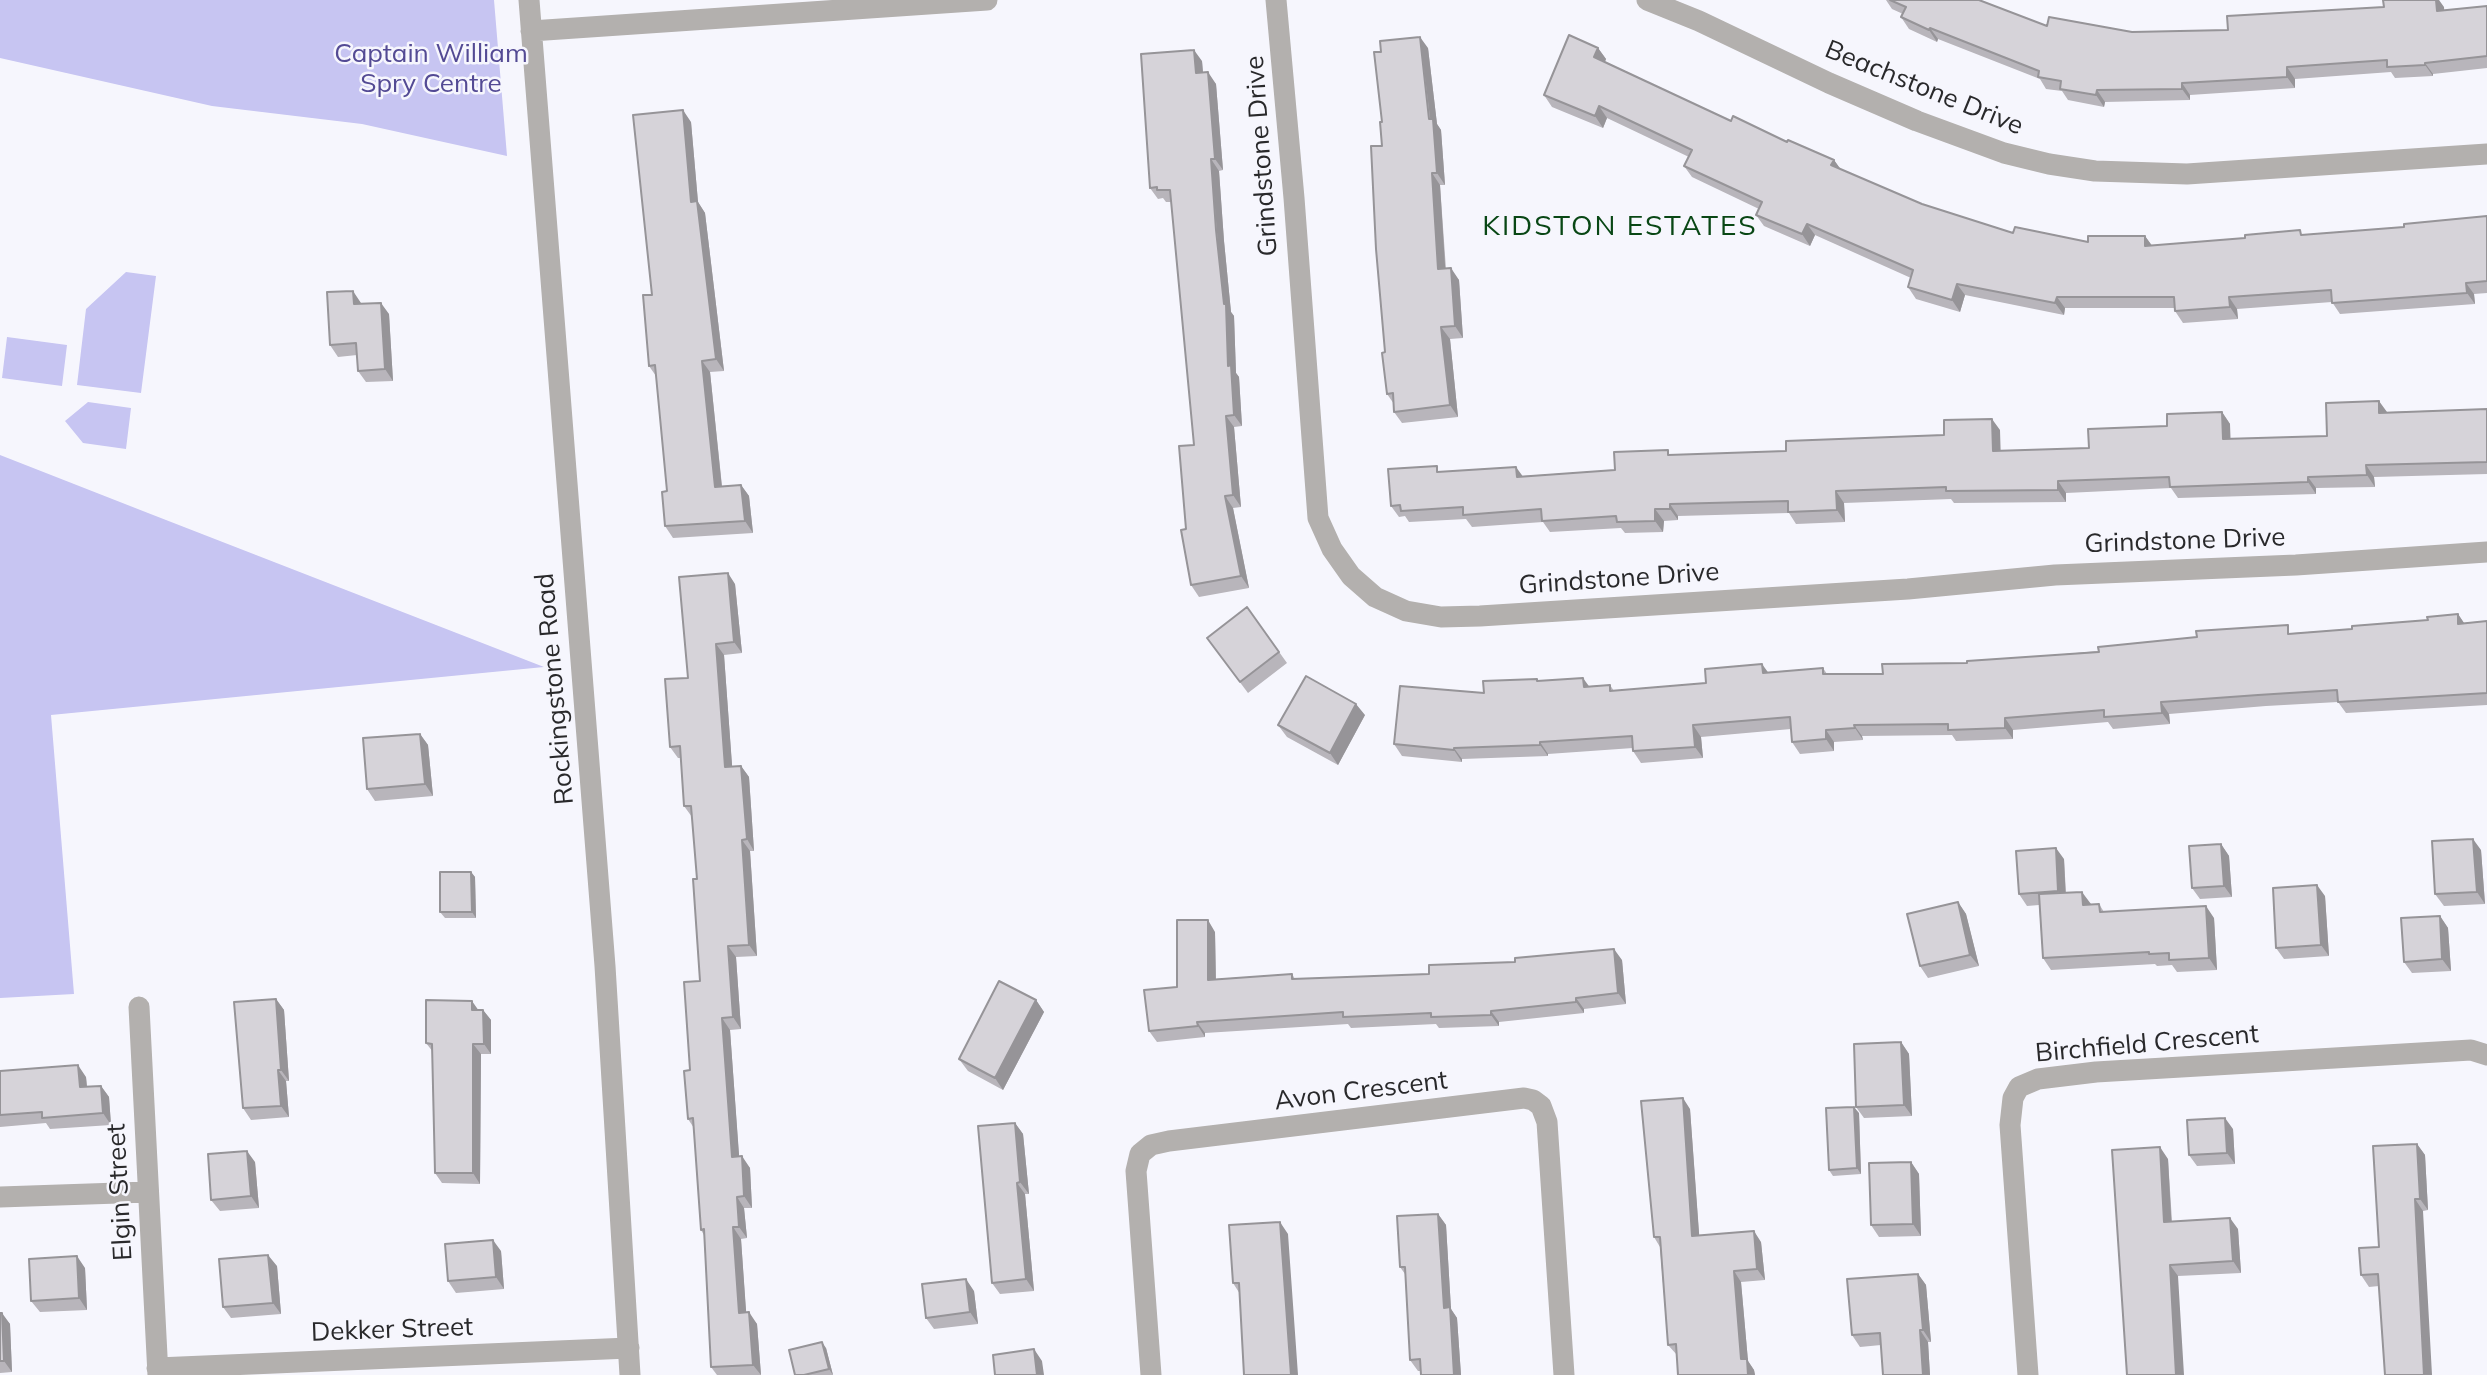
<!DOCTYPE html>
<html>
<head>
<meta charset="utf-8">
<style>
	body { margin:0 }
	canvas { display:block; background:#f6f6fd }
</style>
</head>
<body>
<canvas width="2487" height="1375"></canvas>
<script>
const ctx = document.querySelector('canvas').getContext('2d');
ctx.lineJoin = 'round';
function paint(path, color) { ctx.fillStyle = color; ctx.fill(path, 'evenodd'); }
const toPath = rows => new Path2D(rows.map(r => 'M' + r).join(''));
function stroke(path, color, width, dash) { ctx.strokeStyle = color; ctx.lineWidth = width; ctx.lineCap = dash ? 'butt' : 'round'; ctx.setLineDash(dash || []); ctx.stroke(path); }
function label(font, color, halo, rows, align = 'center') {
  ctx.font = font + ' Mulish,sans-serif'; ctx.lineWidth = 5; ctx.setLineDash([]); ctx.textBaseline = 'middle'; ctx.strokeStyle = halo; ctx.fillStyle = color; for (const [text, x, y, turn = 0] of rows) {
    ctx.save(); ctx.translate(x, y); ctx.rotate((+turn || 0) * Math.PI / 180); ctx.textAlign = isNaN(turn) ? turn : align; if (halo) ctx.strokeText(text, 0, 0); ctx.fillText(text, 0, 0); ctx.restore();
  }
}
const green = toPath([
	[0,0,494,0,507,156,362,124,212,106,0,58],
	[126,272,156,276,141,393,77,385,86,309],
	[7,337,67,345,62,386,2,378],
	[88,402,131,408,126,449,83,443,65,421],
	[0,455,148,513,544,667,51,715,74,994,0,998]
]);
const minor = toPath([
	[529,0,605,966,630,1375],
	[1276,0,1294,198,1318,518,1332,549,1351,576,1375,597,1406,611,1441,617,1480,616,1908,589,2055,575,2296,565,2487,552],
	[1647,0,1699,21,1829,83,1917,121,2004,153,2049,164,2095,171,2187,174,2487,154],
	[531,31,987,0],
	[139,1007,158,1375],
	[0,1197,148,1192],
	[157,1368,629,1348],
	[1151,1375,1136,1171,1140,1154,1151,1145,1169,1141,1524,1098,1533,1100,1541,1106,1547,1122,1564,1375],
	[2028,1375,2010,1125,2013,1098,2019,1087,2038,1079,2096,1072,2471,1050,2487,1055]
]);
const wall = toPath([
	[1886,0,1979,0,2047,26,2132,32,2228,30,2444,7,2444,10,2487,6,2487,68,2433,74,2433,76,2395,78,2391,72,2295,79,2295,88,2190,95,2190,100,2105,102,2104,107,2068,100,2062,91,2046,89,2040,79,1938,39,1937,42,1909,29,1901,17,1903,14,1892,9],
	[1428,48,1437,124,1441,130,1445,185,1440,185,1446,269,1459,280,1463,338,1450,339,1458,417,1402,423,1394,412,1394,404,1387,394,1381,52],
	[1598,48,1606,59,1605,62,1731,121,1834,160,1840,169,1922,204,2013,233,2088,242,2145,236,2152,246,2404,227,2487,216,2487,293,2474,294,2475,304,2340,314,2332,302,2237,309,2238,319,2183,323,2175,311,2174,308,2065,308,2064,315,1965,295,1960,312,1916,299,1908,287,1911,278,1815,235,1810,246,1764,226,1756,215,1759,209,1692,177,1684,166,1689,157,1607,118,1603,128,1552,107,1544,95],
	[1202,61,1203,73,1216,84,1223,170,1219,171,1224,241,1231,312,1234,316,1236,373,1239,377,1242,426,1234,427,1241,507,1233,508,1249,588,1199,597,1191,585,1186,529,1194,445,1171,202,1166,202,1163,198,1158,199,1150,188],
	[691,122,698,202,705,213,724,371,710,372,722,486,741,485,749,496,753,533,673,538,665,526,667,491,656,376,649,366,652,295],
	[361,303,389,314,393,381,366,382,358,371,357,355,338,357,330,345],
	[2487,409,2487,474,2374,477,2375,487,2316,488,2316,494,2178,498,2171,488,2066,493,2066,502,1954,503,1951,499,1844,503,1845,522,1796,524,1789,513,1678,516,1678,520,1664,521,1663,532,1625,533,1621,528,1550,532,1543,522,1472,527,1466,519,1409,522,1405,516,1399,517,1391,506,1441,472,1523,476,1615,470,1672,455,1786,451,1944,435,2000,430,2000,451,2089,448,2222,412,2230,424,2230,439,2327,436,2387,412],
	[735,584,742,653,724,655,732,766,741,766,749,777,754,851,750,851,757,956,736,957,741,1029,730,1030,739,1157,750,1168,752,1208,744,1208,747,1238,741,1239,746,1313,757,1324,761,1375,717,1375,711,1367,704,1235,701,1230,694,1128,688,1119,690,1070,700,981,697,879,692,817,684,806,681,758,678,758,670,747,688,678],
	[1247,607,1287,663,1248,693,1215,649],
	[2458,614,2464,623,2487,621,2487,705,2346,713,2338,702,2266,706,2169,714,2170,724,2113,729,2108,722,2013,730,2013,739,1956,741,1952,735,1862,736,1863,740,1834,742,1834,751,1800,754,1792,742,1791,729,1701,737,1703,758,1641,763,1633,751,1633,748,1548,754,1548,756,1462,759,1462,762,1402,756,1394,744,1484,693,1537,679,1538,681,1589,686,1610,685,1614,691,1706,683,1768,672,1823,668,1827,674,1883,674,1967,663,2293,633,2352,629,2428,620],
	[1365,715,1338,765,1287,737,1278,725],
	[420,734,428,745,433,796,375,801,367,789],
	[2221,844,2229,856,2232,897,2200,899,2192,888],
	[2481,850,2485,904,2444,906,2435,894],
	[2064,859,2066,893,2091,904,2091,905,2099,904,2104,912,2214,918,2217,970,2177,972,2172,965,2157,966,2155,964,2051,970,2043,958,2039,905,2027,906,2019,894],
	[471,872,475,877,476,918,445,918,440,912],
	[2325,896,2329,956,2284,959,2276,948],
	[1958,902,1966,914,1979,966,1928,978,1920,966],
	[2440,916,2448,928,2451,971,2412,973,2404,962],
	[1215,932,1216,979,1292,974,1295,979,1429,974,1622,960,1626,1004,1584,1009,1584,1013,1499,1022,1499,1026,1439,1028,1436,1024,1351,1028,1348,1024,1205,1033,1205,1037,1157,1042,1149,1031,1177,987],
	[276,999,284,1010,289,1081,286,1081,289,1117,251,1120,243,1108],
	[1036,1000,1044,1012,1003,1090,968,1071,959,1059],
	[479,1010,483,1010,491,1020,491,1054,481,1054,480,1184,442,1183,435,1173,433,1052,426,1043],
	[1901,1042,1909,1054,1912,1116,1864,1118,1856,1107],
	[0,1071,86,1077,87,1087,101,1086,109,1097,111,1125,50,1129,46,1123,0,1127],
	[1690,1109,1699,1235,1761,1242,1765,1280,1741,1282,1748,1361,1754,1370,1755,1375,1678,1375,1677,1355,1668,1345,1660,1247,1654,1237],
	[1859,1113,1861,1174,1833,1176,1829,1170],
	[1015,1123,1023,1134,1029,1194,1025,1194,1034,1291,1000,1294,992,1283],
	[2233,1129,2235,1164,2197,1166,2189,1155],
	[2417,1144,2425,1155,2428,1210,2423,1211,2379,1286,2369,1287,2361,1275,2379,1247],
	[2168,1159,2172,1221,2238,1229,2241,1273,2178,1276,2127,1375],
	[255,1162,259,1208,220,1211,211,1200],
	[1911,1162,1919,1174,1921,1236,1879,1237,1871,1225],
	[1438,1214,1446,1225,1451,1309,1457,1318,1461,1375,1421,1375,1421,1371,1418,1371,1410,1360,1405,1274,1400,1267],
	[1288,1234,1240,1294,1233,1283],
	[501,1251,504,1289,456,1293,448,1281],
	[277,1266,281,1314,231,1318,223,1307],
	[85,1268,87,1310,40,1312,31,1301],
	[1918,1274,1926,1285,1931,1342,1928,1342,1930,1375,1883,1375,1881,1345,1860,1347,1852,1335],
	[974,1291,978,1324,934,1329,926,1318],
	[0,1313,10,1324,12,1372,0,1373],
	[826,1348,833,1375,795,1375]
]);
const shadedWall = toPath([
	[2436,0,2439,0,2444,7,2445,23,2437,11],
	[1930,28,1938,39,1937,42,1929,30],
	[1420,37,1428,48,1437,124,1441,130,1445,185,1437,173],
	[1598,48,1606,59,1602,68,1594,57],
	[1194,50,1202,61,1204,85,1196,73],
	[2425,63,2433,74,2433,76,2425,65],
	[2287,67,2295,79,2295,88,2287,77],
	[1208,72,1216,84,1223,170,1215,159],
	[2182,83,2190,95,2190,100,2182,89],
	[2097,90,2105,102,2104,107,2096,95],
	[1599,106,1607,118,1603,128,1595,116],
	[683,110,691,122,698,202,705,213,724,371,716,359,691,202],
	[1211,159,1219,171,1224,241,1231,312,1234,316,1236,373,1239,377,1242,426,1234,415,1228,366],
	[1834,160,1842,171,1831,165],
	[1432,173,1440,185,1446,281,1438,269],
	[1807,224,1815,235,1810,246,1802,234],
	[2145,236,2153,247,2145,246],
	[1451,268,1459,280,1463,338,1455,326],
	[2466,283,2474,294,2475,304,2467,293],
	[1957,284,1965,295,1960,312,1952,300],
	[353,291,361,303,362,315,354,304],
	[2057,297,2065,308,2064,315,2055,303],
	[2229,297,2237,309,2238,319,2230,307],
	[381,303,389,314,393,381,385,369],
	[1441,327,1450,339,1458,417,1450,405],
	[702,361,710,372,723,498,715,487],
	[2379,401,2387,412,2379,413],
	[2222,412,2230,424,2231,451,2223,439],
	[1226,416,1234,427,1241,507,1233,495],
	[1992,419,2000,430,2001,463,1993,451],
	[2366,465,2374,477,2375,487,2367,475],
	[1516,467,1524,478,1517,477],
	[2308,477,2316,488,2316,494,2308,482],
	[2058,481,2066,493,2066,502,2058,490],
	[741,485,749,496,753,533,745,521],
	[1836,491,1844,503,1845,522,1837,510],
	[1225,496,1233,508,1249,588,1241,576],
	[1670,504,1678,516,1678,520,1670,509],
	[1655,509,1664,521,1663,532,1655,521],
	[728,573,735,584,742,653,734,642],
	[2458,614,2466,626,2458,624],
	[716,644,724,655,733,778,725,767],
	[1762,664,1770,675,1763,673],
	[1583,678,1591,689,1584,687],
	[2161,702,2169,714,2170,724,2162,713],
	[1356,704,1365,715,1338,765,1330,753],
	[2005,718,2013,730,2013,739,2005,728],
	[1693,725,1701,737,1703,758,1695,747],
	[1854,725,1862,736,1863,740,1855,728],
	[1826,730,1834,742,1834,751,1826,739],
	[420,734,428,745,433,796,425,784],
	[1540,742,1548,754,1548,756,1540,745],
	[1454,748,1462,759,1462,762,1454,750],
	[741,766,749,777,754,851,747,839],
	[2473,839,2481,850,2485,904,2477,892],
	[742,840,750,851,757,956,749,945],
	[2221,844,2229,856,2232,897,2224,886],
	[2056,848,2064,859,2066,903,2058,891],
	[471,872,475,877,476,918,472,912],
	[2317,885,2325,896,2329,956,2321,945],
	[2082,892,2091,904,2091,917,2083,905],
	[1958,902,1966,914,1979,966,1970,955],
	[2206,906,2214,918,2217,970,2209,958],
	[2440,916,2448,928,2451,971,2442,959],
	[1208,920,1215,932,1216,991,1208,980],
	[728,946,736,957,741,1029,733,1017],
	[1614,949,1622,960,1626,1004,1618,993],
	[1576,998,1584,1009,1584,1013,1576,1002],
	[276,999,284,1010,289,1081,281,1070],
	[1036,1000,1044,1012,1003,1090,995,1078],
	[472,1001,479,1011,472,1010],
	[483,1010,491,1020,491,1054,484,1044],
	[1491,1011,1499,1022,1499,1026,1491,1015],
	[722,1018,730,1030,740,1168,732,1157],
	[1197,1022,1205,1033,1205,1037,1198,1026],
	[1901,1042,1909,1054,1912,1116,1904,1105],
	[473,1044,481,1054,480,1184,473,1173],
	[78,1065,86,1077,88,1099,80,1087],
	[278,1070,286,1081,289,1117,281,1106],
	[101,1086,109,1097,111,1125,103,1113],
	[1683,1098,1690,1109,1700,1246,1692,1236],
	[1854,1107,1859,1113,1861,1174,1857,1168],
	[2225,1118,2233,1129,2235,1164,2227,1153],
	[1015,1123,1023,1134,1029,1194,1020,1182],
	[2417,1144,2425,1155,2428,1210,2420,1199],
	[2160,1147,2168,1159,2172,1233,2164,1222],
	[247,1151,255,1162,259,1208,251,1196],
	[742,1156,750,1168,752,1208,744,1196],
	[1911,1162,1919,1174,1921,1236,1913,1224],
	[1017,1183,1025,1194,1034,1291,1026,1279],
	[737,1197,744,1208,747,1238,739,1227],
	[2415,1199,2423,1211,2432,1375,2424,1375],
	[1438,1214,1446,1225,1451,1309,1457,1318,1461,1375,1454,1375,1444,1308],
	[2230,1218,2238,1229,2241,1273,2233,1261],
	[1280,1222,1288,1234,1298,1375,1291,1375],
	[733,1227,741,1239,747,1324,739,1313],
	[1754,1231,1761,1242,1765,1280,1757,1269],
	[493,1240,501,1251,504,1289,496,1277],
	[268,1255,277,1266,281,1314,273,1303],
	[77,1256,85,1268,87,1310,79,1298],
	[2170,1265,2178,1276,2184,1375,2176,1375],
	[1734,1271,1741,1282,1748,1361,1754,1370,1755,1375,1748,1375,1741,1359],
	[1918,1274,1926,1285,1931,1342,1923,1330],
	[966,1279,974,1291,978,1324,970,1312],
	[749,1312,757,1324,761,1375,753,1365],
	[2,1313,10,1324,12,1372,4,1361],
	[1920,1330,1928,1342,1930,1375,1923,1375],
	[822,1342,826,1348,833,1375,829,1369],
	[1034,1349,1042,1361,1044,1375,1037,1375]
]);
const building = toPath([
	[1890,0,1979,0,2047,26,2049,17,2132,32,2228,30,2227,16,2384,7,2383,0,2436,0,2437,11,2487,6,2487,56,2425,63,2425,65,2387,67,2387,60,2287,67,2287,77,2182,83,2182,89,2097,90,2096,95,2060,89,2061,81,2038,77,2039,71,1930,28,1929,30,1901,17,1906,7,1890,0],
	[1569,35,1598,48,1594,57,1731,121,1733,116,1787,142,1788,140,1834,160,1831,165,1922,204,2013,233,2015,227,2088,242,2088,236,2145,236,2145,246,2245,238,2245,235,2300,230,2301,235,2404,227,2404,224,2487,216,2487,281,2466,283,2467,293,2332,303,2331,290,2229,297,2230,307,2175,311,2174,297,2057,297,2055,303,1957,284,1952,300,1908,287,1913,270,1807,224,1802,234,1756,215,1762,202,1684,166,1692,150,1599,106,1595,116,1544,95,1569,35],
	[1420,37,1429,119,1433,119,1437,173,1432,173,1438,269,1451,268,1455,326,1441,327,1450,405,1394,412,1393,393,1387,394,1382,353,1385,352,1376,249,1371,146,1382,146,1380,122,1382,122,1374,52,1381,52,1380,41,1420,37],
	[1194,50,1196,73,1208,72,1215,159,1211,159,1216,230,1224,304,1226,304,1228,366,1231,365,1234,415,1226,416,1233,495,1225,496,1241,576,1191,585,1181,530,1186,529,1179,446,1194,445,1170,190,1157,190,1157,187,1150,188,1141,54,1194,50],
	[683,110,691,202,697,201,716,359,702,361,715,487,741,485,745,521,665,526,662,492,667,491,655,365,649,366,643,295,652,295,633,115,683,110],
	[353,291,354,304,381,303,385,369,358,371,356,343,330,345,327,292,353,291],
	[2379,401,2379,413,2487,409,2487,462,2366,465,2367,475,2308,477,2308,482,2170,487,2169,477,2058,481,2058,490,1946,491,1946,487,1836,491,1837,510,1788,512,1788,501,1670,504,1670,509,1655,509,1655,521,1617,522,1616,516,1542,521,1541,509,1463,515,1463,507,1401,511,1400,505,1391,506,1388,469,1437,466,1437,472,1516,467,1517,477,1615,470,1614,452,1668,450,1668,455,1786,451,1786,441,1944,435,1944,420,1992,419,1993,451,2089,448,2088,429,2167,426,2167,414,2222,412,2223,439,2327,436,2326,403,2379,401],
	[728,573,734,642,716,644,725,767,741,766,747,839,742,840,749,945,728,946,733,1017,722,1018,732,1157,742,1156,744,1196,737,1197,739,1227,733,1227,739,1313,749,1312,753,1365,711,1367,704,1229,701,1230,693,1118,688,1119,684,1071,690,1070,684,982,700,981,693,879,697,879,691,806,684,806,680,746,670,747,665,679,688,678,679,577,728,573],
	[1247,607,1279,652,1240,682,1207,638,1247,607],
	[2458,614,2458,624,2487,621,2487,693,2338,702,2337,690,2258,695,2161,702,2162,713,2104,717,2104,710,2005,718,2005,728,1948,730,1948,724,1854,725,1855,728,1826,730,1826,739,1792,742,1790,717,1693,725,1695,747,1633,751,1632,736,1540,742,1540,745,1454,748,1454,750,1394,744,1400,686,1484,693,1483,681,1537,679,1537,681,1583,678,1584,687,1610,685,1610,691,1706,683,1705,669,1762,664,1763,673,1823,668,1823,674,1883,674,1882,664,1967,663,1967,661,2099,652,2098,647,2197,637,2196,631,2288,625,2288,634,2352,629,2352,626,2428,620,2427,617,2458,614],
	[1306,676,1356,704,1330,753,1278,725,1306,676],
	[420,734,425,784,367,789,363,738,420,734],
	[2473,839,2477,892,2435,894,2432,841,2473,839],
	[2221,844,2224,886,2192,888,2189,846,2221,844],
	[2056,848,2058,891,2019,894,2016,851,2056,848],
	[440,872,471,872,472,912,440,912,440,872],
	[2317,885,2321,945,2276,948,2273,888,2317,885],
	[2082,892,2083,905,2099,904,2100,912,2206,906,2209,958,2169,960,2169,953,2149,954,2149,952,2043,958,2039,894,2082,892],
	[1958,902,1970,955,1920,966,1907,914,1958,902],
	[2440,916,2442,959,2404,962,2401,918,2440,916],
	[1177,920,1208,920,1208,980,1292,974,1292,979,1429,974,1429,965,1515,962,1515,958,1614,949,1618,993,1576,998,1576,1002,1491,1011,1491,1015,1431,1017,1431,1013,1343,1017,1343,1012,1197,1022,1198,1026,1149,1031,1144,990,1177,987,1177,920],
	[999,981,1036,1000,995,1078,959,1059,999,981],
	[276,999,281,1070,278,1070,281,1106,243,1108,234,1002,276,999],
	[426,1000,472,1001,472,1010,483,1010,484,1044,473,1044,473,1173,435,1173,432,1044,426,1043,426,1000],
	[1901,1042,1904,1105,1856,1107,1854,1044,1901,1042],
	[78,1065,80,1087,101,1086,103,1113,42,1118,42,1112,0,1115,0,1071,78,1065],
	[1683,1098,1692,1236,1754,1231,1757,1269,1734,1271,1741,1359,1747,1359,1748,1375,1678,1375,1676,1344,1668,1345,1660,1237,1654,1237,1641,1101,1683,1098],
	[1854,1107,1857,1168,1829,1170,1826,1108,1854,1107],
	[2225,1118,2227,1153,2189,1155,2187,1120,2225,1118],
	[1015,1123,1020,1182,1017,1183,1026,1279,992,1283,978,1126,1015,1123],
	[2417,1144,2420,1199,2415,1199,2424,1375,2385,1375,2378,1274,2361,1275,2359,1248,2379,1247,2373,1146,2417,1144],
	[2160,1147,2164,1222,2230,1218,2233,1261,2170,1265,2176,1375,2127,1375,2112,1150,2160,1147],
	[247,1151,251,1196,211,1200,208,1154,247,1151],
	[1911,1162,1913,1224,1871,1225,1869,1163,1911,1162],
	[1438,1214,1444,1308,1450,1307,1454,1375,1421,1375,1420,1359,1410,1360,1405,1267,1400,1267,1397,1216,1438,1214],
	[1280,1222,1291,1375,1244,1375,1239,1283,1233,1283,1229,1225,1280,1222],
	[493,1240,496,1277,448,1281,445,1244,493,1240],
	[268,1255,273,1303,223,1307,219,1259,268,1255],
	[77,1256,79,1298,31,1301,29,1259,77,1256],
	[1918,1274,1923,1330,1920,1330,1923,1375,1883,1375,1880,1333,1852,1335,1847,1279,1918,1274],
	[966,1279,970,1312,926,1318,922,1284,966,1279],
	[0,1313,2,1313,4,1361,0,1361,0,1313],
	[822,1342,829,1369,804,1375,795,1375,789,1350,822,1342],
	[1034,1349,1037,1375,995,1375,993,1355,1034,1349]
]);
const parkNames = [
	["Captain William",431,54],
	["Spry Centre",431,84]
];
const streetNames = [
	["Beachstone Drive",1924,88,22],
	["Grindstone Drive",1262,156,-94],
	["Grindstone Drive",2185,541,-2],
	["Grindstone Drive",1619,579,-4],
	["Rockingstone Road",555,689,-95],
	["Birchfield Crescent",2147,1044,-5],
	["Avon Crescent",1361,1091,-7],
	["Elgin Street",120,1192,-93],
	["Dekker Street",392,1330,-2]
];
const neighbourhoodNames = [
	["KIDSTON ESTATES",1620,227]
];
paint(green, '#c7c5f2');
stroke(minor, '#b3b0ae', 21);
paint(wall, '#b8b5bb');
paint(shadedWall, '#969498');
paint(building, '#d6d3d9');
stroke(building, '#969498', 2);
label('26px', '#534a94', '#f6f6fd', parkNames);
label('26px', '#29292b', '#f6f6fd', streetNames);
ctx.letterSpacing = '2px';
label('28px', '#094715', '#f6f6fd', neighbourhoodNames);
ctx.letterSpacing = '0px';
</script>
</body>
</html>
